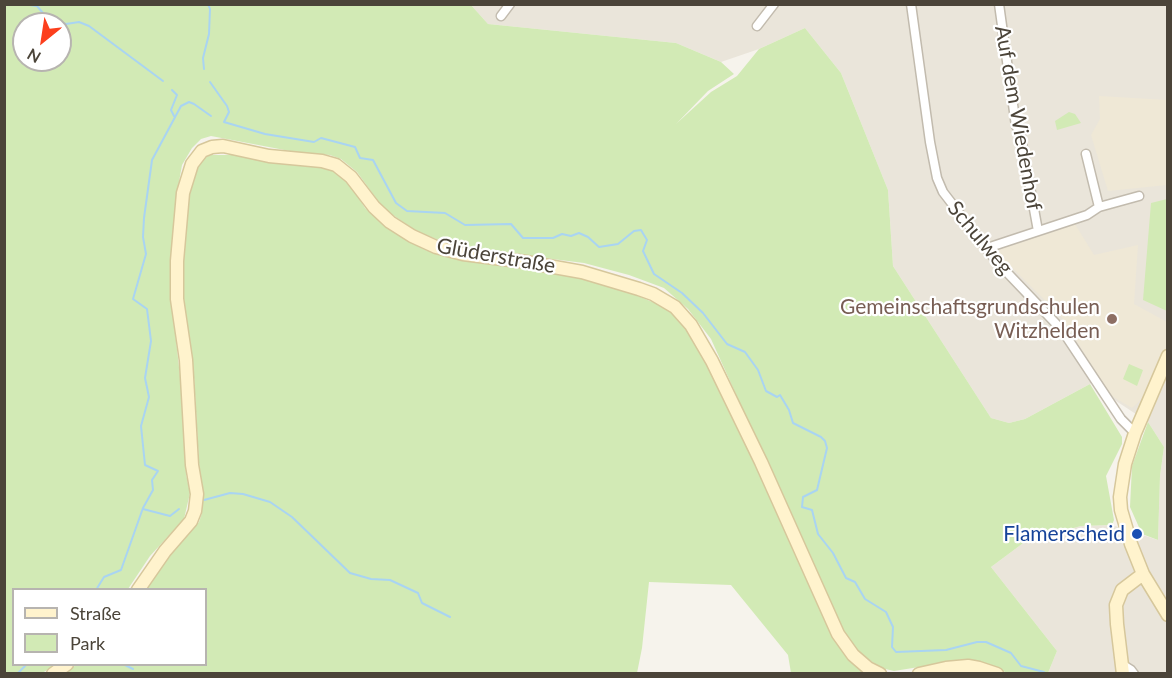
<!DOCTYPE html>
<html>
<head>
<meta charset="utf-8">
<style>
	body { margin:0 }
	#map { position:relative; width:1172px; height:678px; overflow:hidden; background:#f6f3ec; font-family:Lato,sans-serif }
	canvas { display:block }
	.frame { position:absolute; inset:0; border:6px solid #4b4439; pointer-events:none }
	.legend { position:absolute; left:12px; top:588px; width:195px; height:78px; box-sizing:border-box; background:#fff; border:2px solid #b7b4b0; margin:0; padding:8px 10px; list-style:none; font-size:18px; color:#4b4439 }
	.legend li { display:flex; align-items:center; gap:12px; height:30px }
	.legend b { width:30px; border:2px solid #b7b4b0 }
	.north { position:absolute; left:12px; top:12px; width:60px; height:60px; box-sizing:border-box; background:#fff; border:2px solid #b7b4b0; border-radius:50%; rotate:210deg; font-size:16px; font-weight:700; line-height:24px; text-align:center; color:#4b4439 }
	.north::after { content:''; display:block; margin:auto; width:21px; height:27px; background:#fc3f1d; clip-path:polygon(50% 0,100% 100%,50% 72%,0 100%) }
</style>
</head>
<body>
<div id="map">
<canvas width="1172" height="678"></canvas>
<div class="frame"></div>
<ul class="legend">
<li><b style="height:8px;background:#fff3cd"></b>Straße</li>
<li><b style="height:16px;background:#d2eab5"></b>Park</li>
</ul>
<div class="north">N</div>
</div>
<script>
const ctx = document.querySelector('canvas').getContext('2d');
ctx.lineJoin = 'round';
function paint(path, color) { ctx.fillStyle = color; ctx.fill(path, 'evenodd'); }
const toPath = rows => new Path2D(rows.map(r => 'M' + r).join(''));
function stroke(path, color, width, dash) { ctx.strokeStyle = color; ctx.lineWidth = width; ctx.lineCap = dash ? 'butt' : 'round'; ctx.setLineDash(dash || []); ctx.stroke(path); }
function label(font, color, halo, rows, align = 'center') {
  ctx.font = font + ' Lato,sans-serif'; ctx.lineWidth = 4.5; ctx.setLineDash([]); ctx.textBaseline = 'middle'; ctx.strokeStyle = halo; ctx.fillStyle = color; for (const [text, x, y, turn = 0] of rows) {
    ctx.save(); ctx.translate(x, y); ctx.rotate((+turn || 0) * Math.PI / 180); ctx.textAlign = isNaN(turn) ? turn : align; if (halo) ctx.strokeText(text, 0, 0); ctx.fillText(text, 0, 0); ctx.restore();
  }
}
const residential = toPath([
	[471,5,1167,5,1167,673,1048,673,1057,651,991,567,1026,541,1081,526,1112,525,1158,540,1160,476,1164,447,1148,422,1110,397,1100,376,1090,384,1025,419,1009,423,991,418,893,266,888,190,841,73,805,28,759,49,721,62,676,43,488,24]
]);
const education = toPath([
	[1099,96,1167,100,1167,185,1108,191,1091,135,1100,119],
	[1075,224,1094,255,1138,245,1134,304,1167,322,1168,343,1143,398,1132,408,1110,395,1061,316,1002,258,999,253,1000,248,1002,246]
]);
const green = toPath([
	[4,5,471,5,488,24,676,43,721,62,734,74,708,91,676,124,711,92,737,76,759,49,805,28,841,73,888,190,893,266,991,418,1009,423,1025,419,1090,384,1122,437,1122,444,1106,476,1114,520,1112,525,1081,526,1026,541,991,567,1057,651,1048,673,1007,673,999,669,957,661,894,671,881,668,858,652,844,633,711,339,688,309,664,288,629,275,584,263,481,250,444,242,418,232,390,213,378,201,357,172,341,159,330,155,295,152,211,136,201,139,192,148,182,165,177,193,171,264,171,295,183,403,186,474,190,493,184,519,150,556,128,589,14,590,14,664,56,665,42,673,5,673],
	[24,24,60,24,60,60,24,60],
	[1069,112,1075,114,1081,123,1057,130,1055,121],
	[211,155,237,155,274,163,314,166,332,170,349,182,365,208,382,222,403,238,425,250,461,259,540,269,613,285,666,308,683,323,702,352,761,473,830,629,872,673,791,673,788,655,731,585,649,582,642,648,637,673,63,674,76,665,206,664,206,590,145,589,161,565,199,522,202,513,194,377,182,298,181,272,190,183,202,159],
	[1167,199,1168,199,1167,311,1143,300,1151,203],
	[1129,364,1143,370,1137,386,1123,379],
	[1148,422,1164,447,1160,476,1158,540,1142,534,1130,507,1132,466]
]);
const stream = toPath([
	[23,4,37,6,48,19,66,24,79,22,89,26,163,81],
	[204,69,203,58,209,34,210,9,208,4],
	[210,82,227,106,229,112,224,122,265,134,314,142,321,138,355,147,360,158,373,160,396,203,407,211,445,213,465,225,511,224,523,238,553,238,562,234,571,236,579,233,588,237,599,247,618,244,634,231,641,230,647,240,643,251,654,274,682,293,703,313,727,344,745,352,758,370,766,391,777,397,780,395,789,410,793,423,821,437,825,441,827,448,817,490,803,497,802,507,812,510,818,534,833,553,846,578,855,582,865,599,886,612,893,627,892,647,896,652,946,650,977,642,986,642,1011,653,1021,666,1044,672],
	[172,90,177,95,171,110,174,116],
	[204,500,230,493,243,494,270,502,292,517,350,573,371,579,390,580,418,593,422,603,450,617],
	[143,509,170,516,179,509],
	[96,590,104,577,121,570,143,508,153,490,152,480,158,471,145,465,141,426,149,397,145,378,151,341,147,309,133,299,146,254,143,237,144,218,152,160,181,106,189,102,194,104,211,116],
	[123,664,133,669],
	[17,674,27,664]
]);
const street = toPath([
	[911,4,930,142,937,178,943,192,997,262,1062,330,1121,419,1135,433],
	[999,4,1016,126,1020,132,1038,231],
	[501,16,510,4],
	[757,26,774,4],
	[1086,154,1099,207],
	[987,248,1087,215,1099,207,1139,196],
	[1123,665,1131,670,1134,674]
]);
const secondary = toPath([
	[1168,356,1135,433,1125,464,1120,497,1121,510,1131,544,1143,574,1168,615],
	[138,590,165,551,191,521,195,511,197,494,192,465,186,360,177,299,177,261,183,193,192,164,202,151,212,147,223,146,269,156,322,161,336,165,351,177,374,207,390,222,412,236,436,247,463,254,526,262,582,272,639,289,653,294,675,307,691,325,712,361,761,462,838,634,853,655,868,668,880,674],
	[53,674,67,664],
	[919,674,946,668,968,666,979,668,997,674],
	[1123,674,1117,624,1116,605,1122,590,1143,574]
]);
const markers = [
	[1112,319,6,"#8d6e63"],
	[1137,534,6,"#1a4fb4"]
];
const streetNames = [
	["Auf dem Wiedenhof",1018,118,80],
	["Schulweg",980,238,50],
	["Glüderstraße",496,256,10]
];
const educationNames = [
	["Gemeinschaftsgrundschulen",1100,307],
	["Witzhelden",1100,331]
];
const transitNames = [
	["Flamerscheid",1125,534]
];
paint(residential, '#eae5da');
paint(education, '#efe8d6');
paint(green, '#d2eab5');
stroke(stream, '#a9d4f2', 2);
stroke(street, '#c2bbae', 11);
stroke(secondary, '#d6c79b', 15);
stroke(street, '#fff', 8);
stroke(secondary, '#fff3cd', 12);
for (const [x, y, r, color] of markers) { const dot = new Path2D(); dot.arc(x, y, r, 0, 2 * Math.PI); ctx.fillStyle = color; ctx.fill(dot); stroke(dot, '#fff', 2); }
label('21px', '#4b4439', '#fff', streetNames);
label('21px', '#785e54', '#fff', educationNames, 'right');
label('21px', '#164399', '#fff', transitNames, 'right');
</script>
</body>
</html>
